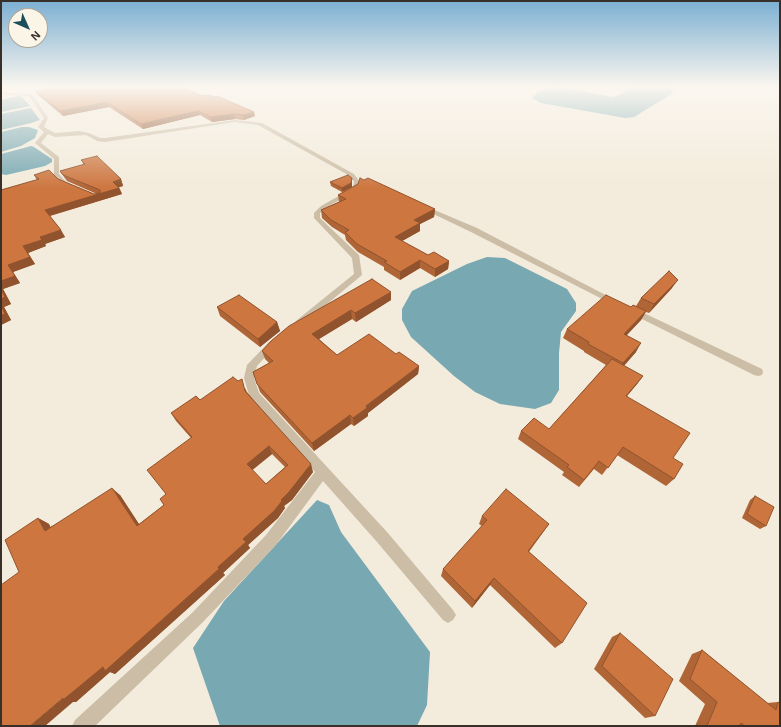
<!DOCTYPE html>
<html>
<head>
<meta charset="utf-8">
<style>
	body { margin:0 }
	#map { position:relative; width:781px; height:727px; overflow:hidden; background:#f3ebdb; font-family:Helvetica,sans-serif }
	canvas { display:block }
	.frame { position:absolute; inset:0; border:2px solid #382f28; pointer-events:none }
	.north { position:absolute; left:8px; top:8px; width:40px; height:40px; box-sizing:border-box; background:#fbf5e8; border:1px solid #ada69b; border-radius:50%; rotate:135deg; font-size:11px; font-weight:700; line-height:16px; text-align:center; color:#382f28 }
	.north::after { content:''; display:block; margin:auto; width:14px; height:18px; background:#1a4e5c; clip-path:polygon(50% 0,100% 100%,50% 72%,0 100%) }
</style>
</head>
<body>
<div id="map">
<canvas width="781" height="727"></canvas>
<div class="frame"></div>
<div class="north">N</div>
</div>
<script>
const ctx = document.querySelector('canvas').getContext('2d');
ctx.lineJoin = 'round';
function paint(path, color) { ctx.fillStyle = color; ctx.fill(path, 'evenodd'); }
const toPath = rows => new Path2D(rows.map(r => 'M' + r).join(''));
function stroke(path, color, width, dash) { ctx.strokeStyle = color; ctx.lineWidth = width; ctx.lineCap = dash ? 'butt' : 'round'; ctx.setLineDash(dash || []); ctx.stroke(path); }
const water = toPath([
	[550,86,556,86,613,97,622,94,629,86,664,86,671,88,673,93,634,117,625,118,541,103,532,98,538,92],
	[18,96,22,97,30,106,1,112,1,100],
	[31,108,40,120,31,123,1,130,1,114],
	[22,127,29,127,38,130,35,138,21,146,1,152,1,132],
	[31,146,34,147,52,159,52,162,45,166,6,175,1,174,1,154],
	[487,257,505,258,567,289,576,303,576,311,561,332,559,353,559,390,551,403,535,409,500,404,475,392,454,376,411,337,402,320,402,309,412,291,467,264],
	[317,500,329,505,341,532,430,652,427,705,417,726,220,726,193,648,224,601]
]);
const minor = toPath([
	[1,91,7,93,32,94,48,118,44,127,55,133,79,131,89,133,100,138,105,138,235,120,262,123,354,174,360,182,358,190,325,208,320,213,320,218,359,255,362,275,303,324,297,324,295,322,297,320,354,274,352,258,314,218,314,213,321,206,353,188,354,182,350,176,258,125,235,122,105,142,97,141,86,135,55,137,48,134,41,143,59,157,59,174,66,182,75,186,76,187,73,189,62,184,54,175,54,159,35,143,44,132,38,127,44,118,29,96,6,95,1,94,1,91],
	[421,206,425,206,477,228,619,302,618,304,612,304,471,232,421,208,421,206],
	[631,307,762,369,763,372,762,375,758,376,754,375,628,312,627,310,631,307],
	[272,341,275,342,277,344,275,346,257,366,254,378,259,393,387,532,453,610,456,615,453,620,448,623,443,620,377,542,323,481,276,545,203,622,95,726,72,726,75,720,193,612,266,535,315,472,249,395,244,378,247,365,269,342,272,341]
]);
const wall = toPath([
	[35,91,202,96,255,116,244,120,235,119,212,122,200,115,143,129,109,107,63,116,38,95],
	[81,160,121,179,123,186,119,187,122,194,50,216,65,237,45,244,46,246,28,253,35,264,13,272,20,283,3,289,11,304,4,307,11,320,1,325,1,190,37,180,34,175,58,179,94,194,97,194,67,181,64,177,60,171,84,165],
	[330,182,352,182,352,187,342,192,331,186],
	[338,195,435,209,434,217,420,224,420,231,402,241,428,255,449,261,448,269,435,277,420,268,400,280,384,270,384,267,358,252,346,240,345,235,332,227,322,218,321,210,339,202],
	[372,279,391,300,356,322,352,319,319,339,337,355,396,354,419,366,418,374,368,413,368,416,354,426,351,424,314,451,260,392,253,372,269,363,265,359,262,351],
	[672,288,649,313,646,312,641,320,627,335,636,352,624,366,643,376,637,384,627,396,673,458,674,479,666,486,617,455,602,475,594,469,579,487,562,475,564,472,518,439,521,431,549,429,606,365,584,352,584,351,563,338,567,329,631,307,636,306,641,298],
	[217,307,277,322,280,331,260,347,220,316],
	[245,388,247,392,313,472,292,500,284,506,285,508,278,518,248,545,250,548,223,573,225,575,115,674,110,672,76,702,73,702,19,572,38,518,49,524,50,527,120,495,139,524,164,505,166,494,191,438,176,421,171,413,200,400],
	[272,454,285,467,266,484,252,470],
	[755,496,766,526,760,529,742,518,750,500],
	[482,516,549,524,529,552,562,643,555,648,490,585,472,608,441,576,443,569,482,526,479,524],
	[620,633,655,716,645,718,594,669,612,637],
	[702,650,767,703,778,702,780,726,695,726,705,704,679,681,692,654]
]);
const shadedWall = toPath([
	[107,102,109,107,63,116,61,111],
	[198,111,200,115,143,129,141,124],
	[254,112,255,116,244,120,243,115],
	[234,114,235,119,212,122,211,117],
	[352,178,352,187,342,192,342,188],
	[121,179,123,186,116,188,113,182],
	[119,188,122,194,49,216,45,210],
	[435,209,434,217,420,224,420,231,395,245,395,237,414,220],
	[61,230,65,237,45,244,46,246,28,253,35,264,13,272,20,283,3,289,11,304,4,307,11,320,1,325,1,281,8,265,23,246,40,237],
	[420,260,420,268,400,280,400,272],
	[449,261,448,269,435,277,435,269],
	[678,280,672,288,649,313,654,304],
	[391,292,391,300,356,322,355,313],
	[351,310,352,319,314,342,312,334],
	[646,311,641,320,619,343,624,334],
	[277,322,280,331,260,347,258,339],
	[641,343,636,352,618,372,623,363],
	[419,366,418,374,368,413,368,416,354,426,353,418,366,406],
	[643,376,637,384,621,403,626,396],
	[350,415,351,424,314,451,312,443],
	[269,446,272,454,250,472,247,464],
	[311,464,313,472,292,500,284,506,285,508,278,518,248,545,250,548,223,573,225,575,115,674,110,672,76,702,73,702,45,726,30,726,218,567,243,539,281,500],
	[112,488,120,495,144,532,137,526],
	[38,518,49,524,55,537,45,531],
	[494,578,490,585,472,608,475,601]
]);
const building = toPath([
	[50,86,180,86,202,96,209,95,215,97,217,96,254,112,243,115,234,114,211,117,198,111,141,124,107,102,61,111,35,91,48,89,50,86],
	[97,156,121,179,113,182,119,188,45,210,61,230,40,237,42,240,23,246,30,257,8,265,15,276,1,281,1,190,39,179,34,175,49,170,58,179,94,194,100,193,100,190,63,175,60,171,85,164,81,160,97,156],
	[348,175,352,178,351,183,342,188,330,182,348,175],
	[360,178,364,180,368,178,435,209,414,220,420,223,395,237,428,255,434,252,449,261,435,269,420,260,400,272,384,262,387,261,357,244,345,232,349,230,331,220,321,210,346,199,338,195,358,184,360,178],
	[669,271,678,280,654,304,641,298,669,271],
	[372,279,391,292,355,313,351,310,312,334,337,355,369,334,396,354,399,352,419,366,366,406,367,408,353,418,350,415,312,443,257,384,253,372,273,361,262,351,271,341,289,326,372,279],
	[1,289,5,297,1,299,1,289],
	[239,295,277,322,258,339,217,307,239,295],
	[606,295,631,307,633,305,646,311,624,334,641,343,623,363,588,344,589,342,567,329,606,295],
	[1,305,5,314,1,315,1,305],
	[612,359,643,376,626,396,690,433,673,458,683,464,674,479,623,447,608,468,599,461,584,480,567,467,569,465,521,431,534,418,549,429,612,359],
	[233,377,238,381,242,379,245,391,311,464,289,492,281,500,282,501,274,511,243,539,246,542,218,567,219,569,105,671,103,667,63,700,63,698,30,726,1,726,1,585,19,572,5,540,38,518,45,531,112,488,137,526,164,505,160,499,166,494,147,470,192,437,171,413,196,396,200,400,233,377],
	[269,446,288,465,266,484,247,464,269,446],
	[506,489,549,524,528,551,587,603,562,643,494,578,475,601,443,569,487,520,482,516,506,489],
	[755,496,774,507,766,526,747,514,755,496],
	[620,633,673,679,655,716,602,666,620,633],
	[702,650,776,710,778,702,780,703,780,726,745,726,741,723,739,726,707,726,717,702,690,679,702,650]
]);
paint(water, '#78a8b2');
paint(minor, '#ccbda6');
paint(wall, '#b06537');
paint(shadedWall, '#90532d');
paint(building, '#cd7640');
stroke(building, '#90532d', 1);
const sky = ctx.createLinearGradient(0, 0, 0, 188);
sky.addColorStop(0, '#7bafd2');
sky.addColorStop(0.46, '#faf6ef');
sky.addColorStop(1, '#faf6ef00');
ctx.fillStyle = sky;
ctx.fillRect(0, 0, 781, 188);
</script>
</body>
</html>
